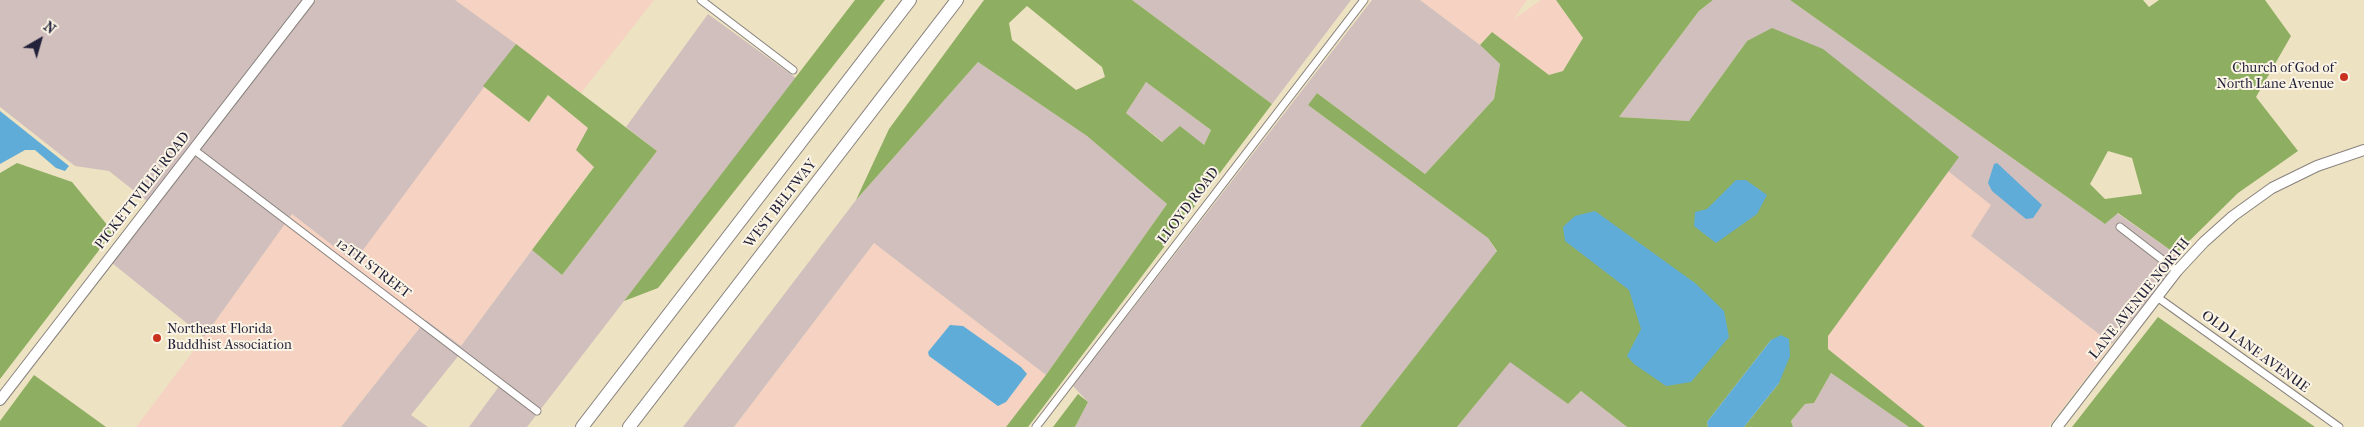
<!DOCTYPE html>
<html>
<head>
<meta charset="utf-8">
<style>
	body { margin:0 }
	#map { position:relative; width:2364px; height:427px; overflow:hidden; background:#ede2c1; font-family:"IM FELL French Canon",serif }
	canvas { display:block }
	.north { position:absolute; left:15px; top:15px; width:50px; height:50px; -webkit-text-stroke:4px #fcf5e5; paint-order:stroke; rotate:38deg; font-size:14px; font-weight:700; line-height:20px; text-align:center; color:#22223b }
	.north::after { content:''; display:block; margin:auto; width:18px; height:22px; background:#22223b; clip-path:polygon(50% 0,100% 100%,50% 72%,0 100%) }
</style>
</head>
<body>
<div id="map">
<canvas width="2364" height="427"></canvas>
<div class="north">N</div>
</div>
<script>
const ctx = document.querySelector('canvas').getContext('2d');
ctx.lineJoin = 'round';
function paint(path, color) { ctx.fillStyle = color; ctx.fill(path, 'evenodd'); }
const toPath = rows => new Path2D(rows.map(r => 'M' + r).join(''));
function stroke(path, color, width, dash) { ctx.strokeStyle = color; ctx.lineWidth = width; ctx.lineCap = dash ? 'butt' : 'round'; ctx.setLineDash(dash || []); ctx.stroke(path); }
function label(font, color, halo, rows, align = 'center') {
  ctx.font = font + ' "IM FELL French Canon",serif'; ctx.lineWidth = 4; ctx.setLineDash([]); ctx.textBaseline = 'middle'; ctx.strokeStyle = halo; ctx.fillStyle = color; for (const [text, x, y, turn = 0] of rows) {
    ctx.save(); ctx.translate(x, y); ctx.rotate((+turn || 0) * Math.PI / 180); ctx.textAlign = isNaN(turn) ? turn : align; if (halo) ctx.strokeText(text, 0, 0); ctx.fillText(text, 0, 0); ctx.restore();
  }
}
const built = toPath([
	[455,0,654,0,581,93],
	[1420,0,1527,0,1514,19,1541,0,1556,0,1583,38,1563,71,1549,75,1492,32,1480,45],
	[483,86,529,122,548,95,588,128,594,166,461,346,426,320,341,427,136,427,204,337,292,214,354,261],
	[1948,171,1992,205,1971,236,2112,344,2048,427,1925,427,1828,349,1828,335],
	[874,243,1046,375,1006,427,734,427],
	[963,326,951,372,929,356]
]);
const industrial = toPath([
	[0,0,303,0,147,201,109,171,75,166,0,107],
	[316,0,455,0,516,44,354,262,292,214,204,337,112,263],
	[1132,0,1351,0,1272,104],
	[1372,0,1420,0,1480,45,1500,64,1494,99,1425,174,1317,93,1308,105,1488,238,1497,252,1360,427,1075,427,1088,402,1073,386],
	[1713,0,1790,0,2105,224,2117,213,2176,254,2177,263,2112,344,1971,236,1991,205,1948,171,1958,156,1747,41,1689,121,1619,117,1699,11],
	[708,14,796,78,527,427,469,427,500,385,459,355,411,415,428,427,341,427,426,320,461,346,532,250,562,275,657,151,626,127],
	[978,62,1087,136,1167,204,1046,375,874,243,734,427,683,427,856,200],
	[1146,82,1211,130,1204,145,1163,142,1126,113],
	[1510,361,1568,404,1581,391,1627,427,1457,427],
	[1831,373,1909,427,1793,427,1791,421,1805,404,1814,403]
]);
const forest = toPath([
	[855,0,885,0,658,288,624,301],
	[984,0,1132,0,1272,104,1028,427,1006,427,1046,375,1167,204,1087,136,978,62,856,200,889,129],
	[1027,6,1102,67,1105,77,1076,90,1012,40,1009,23],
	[1146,82,1211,130,1204,145,1180,126,1162,142,1126,113],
	[1556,0,1713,0,1699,11,1619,117,1689,121,1747,41,1772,28,1823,49,1959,157,1828,336,1828,349,1925,427,1909,427,1831,373,1814,403,1805,404,1791,421,1793,427,1744,427,1779,383,1771,340,1707,422,1708,427,1627,427,1581,391,1568,404,1510,362,1457,427,1360,427,1497,251,1488,238,1308,105,1317,93,1425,174,1494,99,1500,64,1480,45,1492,32,1549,75,1563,71,1583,38],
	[1790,0,2143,0,2149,7,2159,0,2265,0,2291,36,2256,97,2298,151,2238,193,2176,254,2118,213,2105,224],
	[2108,151,2132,158,2142,194,2105,199,2090,184],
	[516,44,657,151,562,275,532,250,594,167,576,150,588,128,548,95,529,122,483,86],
	[17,163,72,182,113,232,0,379,0,173],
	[2158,317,2315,427,2072,427],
	[34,375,106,427,0,427,0,421],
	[1078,394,1088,402,1075,427,1053,427]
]);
const water = toPath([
	[0,111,10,119,69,166,65,171,56,168,35,150,25,150,0,164],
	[1997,163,2042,205,2033,218,2026,219,1992,191,1988,183,1994,164],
	[1736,180,1746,180,1767,195,1757,214,1716,243,1694,226,1695,212,1707,209],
	[1595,211,1695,283,1724,311,1729,337,1691,382,1666,386,1634,364,1627,356,1641,329,1629,290,1565,241,1563,227,1575,216],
	[950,325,963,326,1021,367,1027,374,1006,402,998,406,929,356,928,352],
	[1781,335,1789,339,1790,356,1779,383,1744,427,1708,427,1707,422,1771,340]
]);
const street = toPath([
	[701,0,793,70],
	[193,149,537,411],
	[2120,227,2177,271],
	[2157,297,2339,427],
	[1036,427,1364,0]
]);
const secondary = toPath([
	[0,400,309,0],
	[2057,427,2177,271,2204,242,2233,216,2272,188,2317,166,2364,150]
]);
const highway = toPath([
	[582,427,910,0],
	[629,427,957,0]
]);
const markers = [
	[2344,77,5,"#c8321e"],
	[157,338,5,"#c8321e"]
];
const poiNames = [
	["Church of God of",2334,69],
	["North Lane Avenue",2334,85],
	["Northeast Florida",167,330,"left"],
	["Buddhist Association",167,346,"left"]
];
const streetNames = [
	["PICKETTVILLE ROAD",143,191,-52],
	["WEST BELTWAY",781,204,-52],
	["LLOYD ROAD",1189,206,-53],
	["12TH STREET",373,269,37],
	["LANE AVENUE NORTH",2140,299,-51],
	["OLD LANE AVENUE",2255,352,36]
];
paint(built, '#f5d2c2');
paint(industrial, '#d1bfbd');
paint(forest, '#8eae62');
paint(water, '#5facd8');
stroke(street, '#88827e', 9);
stroke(secondary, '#88827e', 12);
stroke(highway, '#88827e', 14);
stroke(street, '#fff', 7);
stroke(secondary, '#fff', 10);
stroke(highway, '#fff', 12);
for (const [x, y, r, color] of markers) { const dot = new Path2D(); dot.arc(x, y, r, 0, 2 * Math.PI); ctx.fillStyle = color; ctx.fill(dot); stroke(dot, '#fcf5e5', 2); }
label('14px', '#22223b', '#fcf5e5', poiNames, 'right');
label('14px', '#22223b', '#fcf5e5', streetNames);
</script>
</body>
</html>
